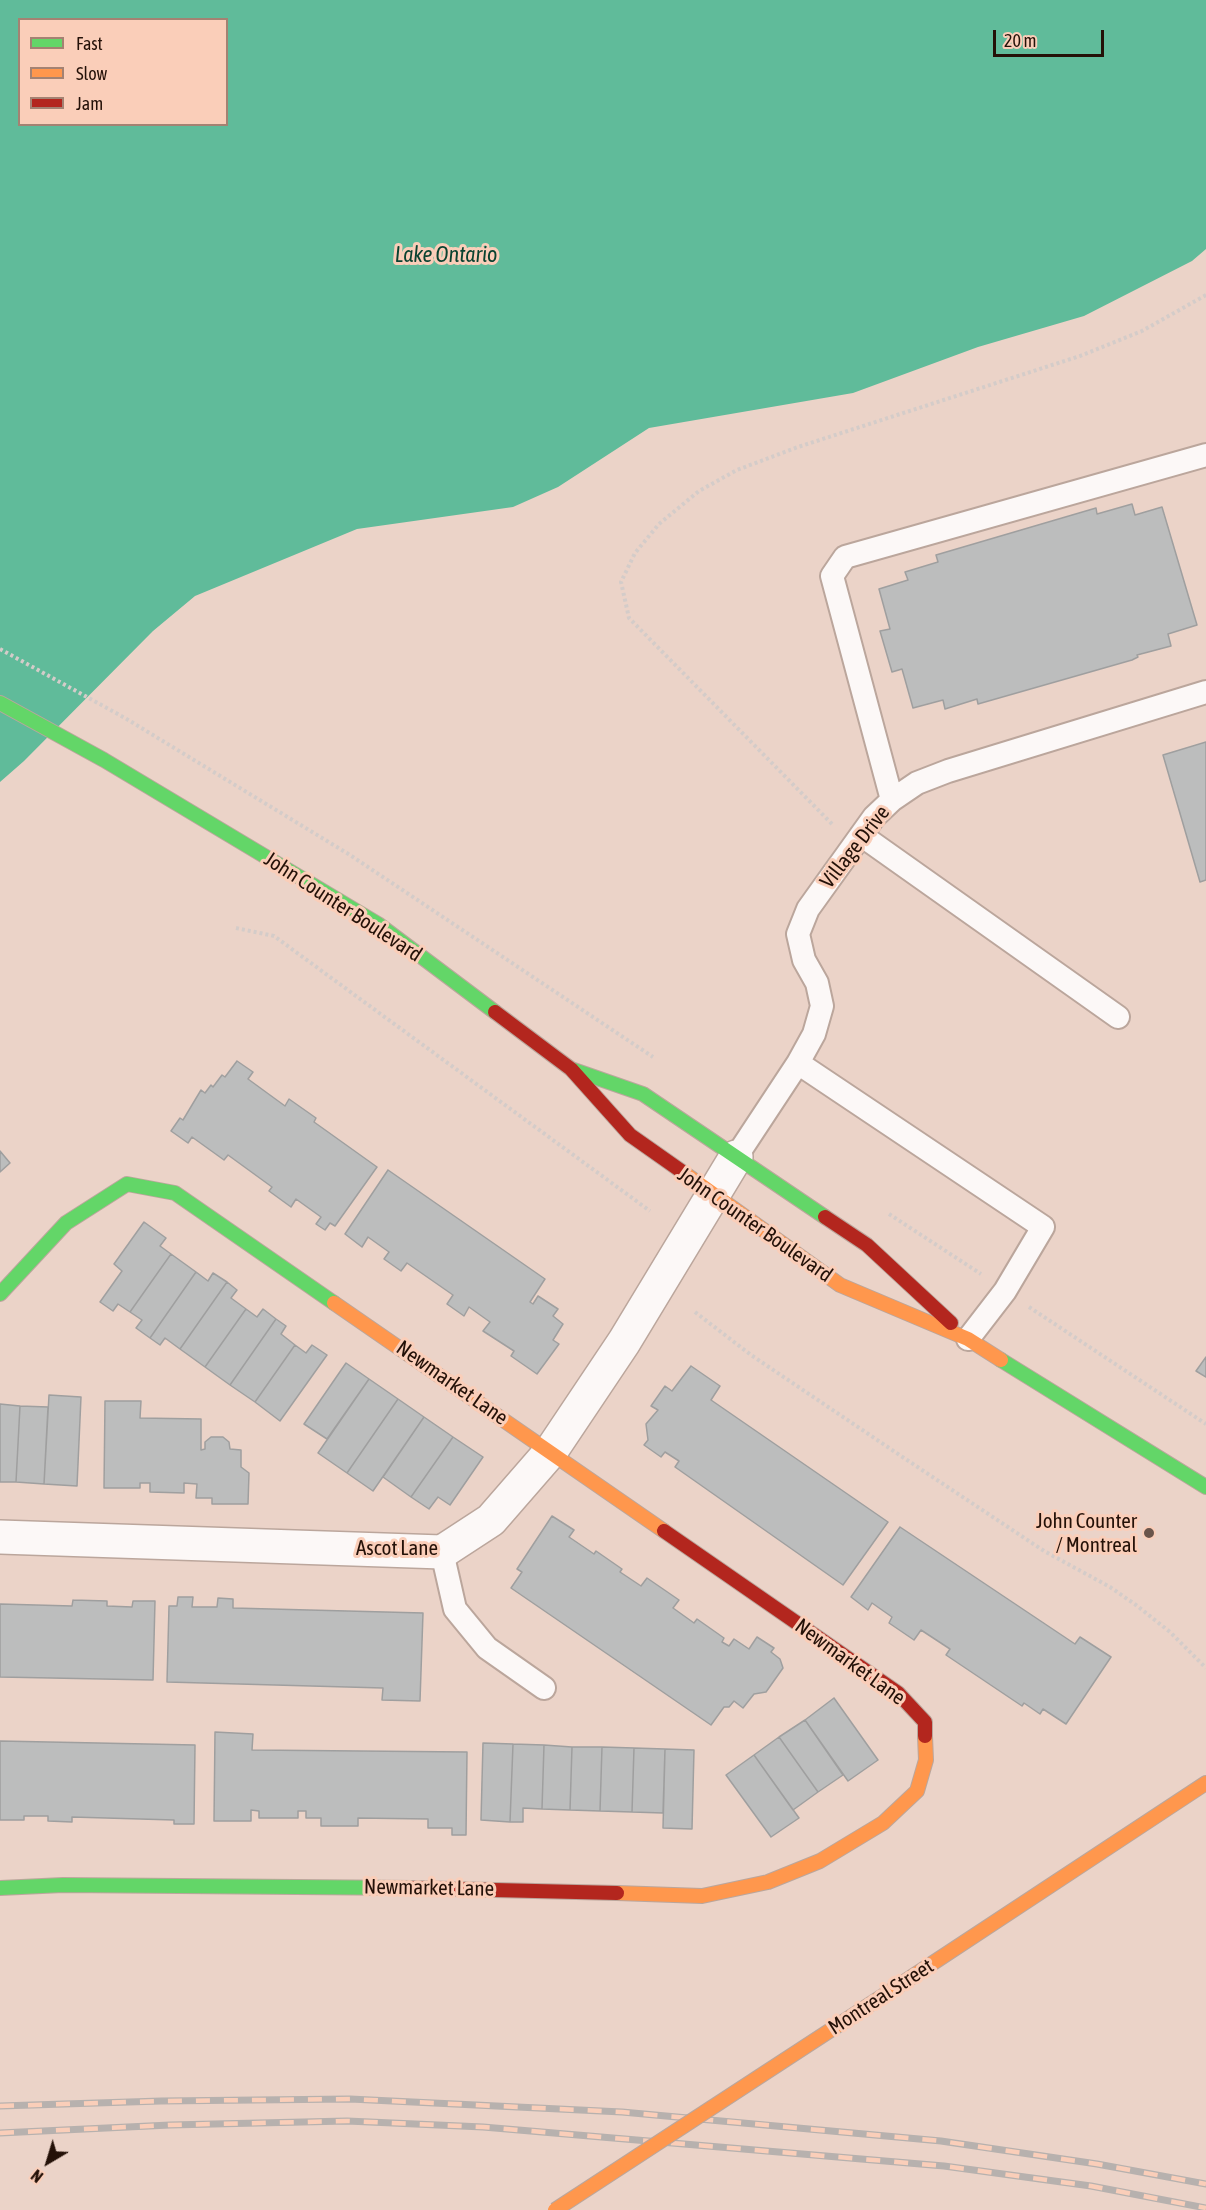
<!DOCTYPE html>
<html>
<head>
<meta charset="utf-8">
<style>
	body { margin:0 }
	#map { position:relative; width:1206px; height:2210px; overflow:hidden; background:#ebd3c8; font-family:"Asap Condensed",sans-serif }
	canvas { display:block }
	.legend { position:absolute; left:18px; top:18px; width:210px; height:108px; box-sizing:border-box; background:#faceb9; border:2px solid #a48272; margin:0; padding:8px 10px; list-style:none; font-size:18px; color:#241108 }
	.legend li { display:flex; align-items:center; gap:12px; height:30px }
	.legend b { width:30px; border:2px solid #a48272 }
	.north { position:absolute; left:18px; top:2132px; width:60px; height:60px; -webkit-text-stroke:4px #faceb9; paint-order:stroke; rotate:218deg; font-size:16px; font-weight:700; line-height:24px; text-align:center; color:#241108 }
	.north::after { content:''; display:block; margin:auto; width:21px; height:27px; background:#241108; clip-path:polygon(50% 0,100% 100%,50% 72%,0 100%) }
	.scale { position:absolute; left:993px; top:30px; width:111px; height:27px; box-sizing:border-box; border:3px solid #241108; border-top:0; padding-left:8px; font-size:18px; line-height:21px; white-space:nowrap; color:#241108; -webkit-text-stroke:4px #faceb9; paint-order:stroke }
</style>
</head>
<body>
<div id="map">
<canvas width="1206" height="2210"></canvas>
<ul class="legend">
<li><b style="height:8px;background:#63d668"></b>Fast</li>
<li><b style="height:8px;background:#ff974d"></b>Slow</li>
<li><b style="height:8px;background:#b3261e"></b>Jam</li>
</ul>
<div class="north">N</div>
<div class="scale">20 m</div>
</div>
<script>
const ctx = document.querySelector('canvas').getContext('2d');
ctx.lineJoin = 'round';
function paint(path, color) { ctx.fillStyle = color; ctx.fill(path, 'evenodd'); }
const toPath = rows => new Path2D(rows.map(r => 'M' + r).join(''));
function stroke(path, color, width, dash) { ctx.strokeStyle = color; ctx.lineWidth = width; ctx.lineCap = dash ? 'butt' : 'round'; ctx.setLineDash(dash || []); ctx.stroke(path); }
function label(font, color, halo, rows, align = 'center') {
  ctx.font = font + ' "Asap Condensed",sans-serif'; ctx.lineWidth = 6; ctx.setLineDash([]); ctx.textBaseline = 'middle'; ctx.strokeStyle = halo; ctx.fillStyle = color; for (const [text, x, y, turn = 0] of rows) {
    ctx.save(); ctx.translate(x, y); ctx.rotate((+turn || 0) * Math.PI / 180); ctx.textAlign = isNaN(turn) ? turn : align; if (halo) ctx.strokeText(text, 0, 0); ctx.fillText(text, 0, 0); ctx.restore();
  }
}
const water = toPath([
	[0,0,1206,0,1206,249,1192,261,1084,316,978,347,853,393,649,428,558,487,513,507,357,529,195,596,153,631,24,761,0,782],
	[20,20,226,20,226,124,20,124]
]);
const building = toPath([
	[1132,504,1135,515,1162,507,1197,625,1168,634,1171,646,1137,655,1138,657,1132,660,978,704,977,699,945,709,943,700,913,708,902,669,892,672,880,631,890,629,879,589,908,580,905,572,938,562,936,555,1096,508,1097,514,1132,504],
	[1206,742,1206,880,1200,882,1163,755,1206,742],
	[237,1061,253,1072,248,1079,285,1106,289,1099,316,1118,314,1122,377,1167,335,1226,330,1223,325,1230,316,1224,321,1217,296,1199,291,1207,269,1191,272,1187,228,1155,224,1160,192,1137,188,1143,171,1131,180,1118,183,1120,201,1090,205,1093,211,1085,213,1087,222,1075,225,1077,237,1061],
	[0,1151,10,1163,0,1172,0,1151],
	[388,1170,545,1279,530,1302,533,1304,538,1296,558,1309,553,1316,563,1324,553,1340,559,1344,537,1374,511,1356,514,1351,483,1331,490,1322,469,1307,464,1316,447,1304,453,1295,407,1263,401,1271,384,1259,389,1252,368,1237,362,1247,345,1234,388,1170],
	[144,1222,166,1238,160,1246,171,1254,130,1312,118,1304,113,1311,100,1302,122,1271,114,1264,144,1222],
	[171,1254,196,1272,150,1338,136,1328,142,1320,130,1312,171,1254],
	[196,1272,208,1281,213,1273,227,1282,180,1349,165,1338,160,1345,150,1338,196,1272],
	[227,1282,237,1290,231,1298,246,1309,205,1367,180,1349,227,1282],
	[246,1309,257,1317,263,1309,276,1319,230,1385,205,1367,246,1309],
	[276,1319,286,1326,281,1334,295,1345,255,1402,230,1385,276,1319],
	[295,1345,306,1353,312,1345,327,1355,280,1421,255,1402,295,1345],
	[1206,1357,1206,1377,1196,1371,1206,1357],
	[346,1363,369,1379,327,1439,304,1424,346,1363],
	[691,1366,720,1386,711,1400,888,1522,843,1585,675,1467,679,1461,665,1452,661,1457,644,1445,648,1440,646,1424,658,1410,651,1406,665,1386,672,1391,691,1366],
	[369,1379,398,1399,347,1473,318,1453,369,1379],
	[49,1395,81,1397,77,1486,44,1484,49,1395],
	[398,1399,424,1417,373,1491,347,1473,398,1399],
	[105,1401,141,1401,140,1418,201,1419,201,1450,205,1449,205,1442,211,1437,223,1437,229,1442,230,1449,241,1450,241,1467,249,1473,248,1504,212,1504,212,1498,196,1498,197,1484,184,1483,184,1493,150,1492,150,1483,140,1483,140,1488,104,1488,105,1401],
	[0,1404,20,1406,16,1482,0,1482,0,1404],
	[20,1406,48,1407,44,1484,16,1482,20,1406],
	[424,1417,453,1437,411,1497,383,1477,424,1417],
	[453,1437,483,1457,450,1505,438,1497,429,1509,411,1497,453,1437],
	[552,1516,574,1530,569,1537,594,1554,596,1551,622,1569,620,1572,641,1586,647,1578,679,1600,673,1608,694,1623,697,1619,724,1638,722,1642,729,1646,734,1639,749,1649,757,1637,774,1648,771,1652,780,1659,783,1668,766,1692,754,1694,743,1708,734,1701,729,1707,724,1707,711,1725,511,1588,522,1572,517,1569,552,1516],
	[900,1527,1075,1644,1080,1637,1111,1657,1066,1724,1043,1709,1040,1714,1024,1703,1022,1706,946,1655,950,1649,921,1630,914,1640,889,1623,892,1617,872,1603,868,1610,851,1597,900,1527],
	[178,1597,193,1597,192,1607,217,1607,218,1598,233,1599,233,1608,423,1613,420,1701,382,1700,383,1688,167,1682,169,1606,177,1606,178,1597],
	[73,1600,107,1601,107,1606,132,1607,133,1601,155,1601,153,1680,0,1677,0,1604,72,1606,73,1600],
	[834,1698,878,1760,848,1781,805,1720,834,1698],
	[805,1720,843,1775,818,1792,779,1737,805,1720],
	[215,1732,253,1734,252,1750,467,1752,466,1835,452,1835,452,1828,428,1828,428,1819,358,1818,358,1826,321,1826,321,1818,306,1818,306,1811,298,1811,298,1818,259,1818,259,1811,251,1810,251,1821,214,1821,215,1732],
	[779,1737,818,1792,793,1810,754,1755,779,1737],
	[0,1741,195,1745,194,1824,174,1824,174,1820,72,1817,72,1822,48,1821,48,1816,24,1816,24,1820,0,1820,0,1741],
	[483,1743,513,1744,510,1822,481,1820,483,1743],
	[513,1744,544,1745,542,1809,523,1808,523,1822,510,1822,513,1744],
	[544,1745,572,1747,570,1810,542,1809,544,1745],
	[572,1747,602,1747,600,1811,570,1810,572,1747],
	[602,1747,634,1748,632,1812,600,1811,602,1747],
	[634,1748,665,1749,663,1813,632,1812,634,1748],
	[665,1749,694,1750,692,1829,663,1828,665,1749],
	[754,1755,799,1818,771,1837,726,1775,754,1755]
]);
const path = toPath([
	[0,649,125,718,350,855,653,1057],
	[832,824,629,618,621,582,635,553,659,524,699,491,737,470,798,447,1080,356,1142,331,1206,295],
	[236,928,274,936,650,1211],
	[889,1214,981,1274],
	[1029,1307,1206,1424],
	[695,1312,751,1355,901,1456,1044,1551,1110,1587,1136,1605,1170,1632,1206,1668]
]);
const lane = toPath([
	[892,800,832,576,845,557,1206,455],
	[861,835,1118,1017],
	[798,1063,1043,1227,1005,1291,968,1339],
	[736,1157,798,1063,814,1034,822,1006,817,983,804,960,798,934,808,909,874,817,892,800,917,783,948,771,1206,692],
	[442,1552,455,1609,487,1648,544,1688]
]);
const street = toPath([
	[0,1537,442,1552,491,1520,551,1451,624,1342,736,1157]
]);
const fast = toPath([
	[0,703,104,760,378,924,495,1012],
	[574,1070,643,1094,825,1217],
	[0,1294,66,1223,127,1184,175,1193,334,1303],
	[1001,1360,1206,1487],
	[0,1888,63,1885,413,1888]
]);
const slow = toPath([
	[684,1173,840,1285,968,1339,1001,1360],
	[334,1303,664,1531],
	[617,1893,702,1896,768,1882,820,1861,883,1823,917,1791,926,1760,925,1736],
	[892,1990,1206,1783]
]);
const jam = toPath([
	[495,1012,571,1069,630,1135,684,1173],
	[825,1217,867,1245,951,1323],
	[664,1531,898,1693,925,1722,925,1736],
	[413,1888,617,1893]
]);
const rail = toPath([
	[0,2106,161,2101,350,2099,622,2112,941,2141,1097,2164,1206,2184],
	[0,2133,170,2125,347,2121,483,2127,944,2166,1091,2186,1206,2208]
]);
const slowBridge = toPath([
	[555,2210,892,1990]
]);
const markers = [
	[1149,1533,6,"#6a554b"]
];
const streetNames = [
	["Village Drive",855,847,-52],
	["John Counter Boulevard",343,907,33],
	["John Counter Boulevard",755,1225,35],
	["Newmarket Lane",452,1383,35],
	["Ascot Lane",397,1548],
	["Newmarket Lane",850,1662,36],
	["Newmarket Lane",429,1888,1],
	["Montreal Street",881,1997,-33]
];
const poiNames = [
	["John Counter",1137,1521],
	["/ Montreal",1137,1545]
];
const waterNames = [
	["Lake Ontario",446,255]
];
paint(water, '#60bb9a');
paint(building, '#bcbdbd');
stroke(building, '#9f9f9f', 1.5);
stroke(lane, '#bba69c', 26);
stroke(street, '#bba69c', 36);
stroke(fast, '#bba69c', 16);
stroke(slow, '#bba69c', 16);
stroke(jam, '#bba69c', 16);
stroke(path, '#d4ccc9', 4, [3, 3]);
stroke(lane, '#fcf8f7', 22);
stroke(street, '#fcf8f7', 33);
stroke(fast, '#63d668', 14);
stroke(slow, '#ff974d', 14);
stroke(jam, '#b3261e', 14);
stroke(rail, '#b7b1ae', 7);
stroke(rail, '#faceb9', 4.5, [14]);
stroke(slowBridge, '#bba69c', 16, []);
stroke(slowBridge, '#ff974d', 14);
for (const [x, y, r, color] of markers) { const dot = new Path2D(); dot.arc(x, y, r, 0, 2 * Math.PI); ctx.fillStyle = color; ctx.fill(dot); stroke(dot, '#faceb9', 2); }
label('21px', '#241108', '#faceb9', streetNames);
label('21px', '#241108', '#faceb9', poiNames, 'right');
label('italic 22px', '#094230', '#faceb9', waterNames);
</script>
</body>
</html>
